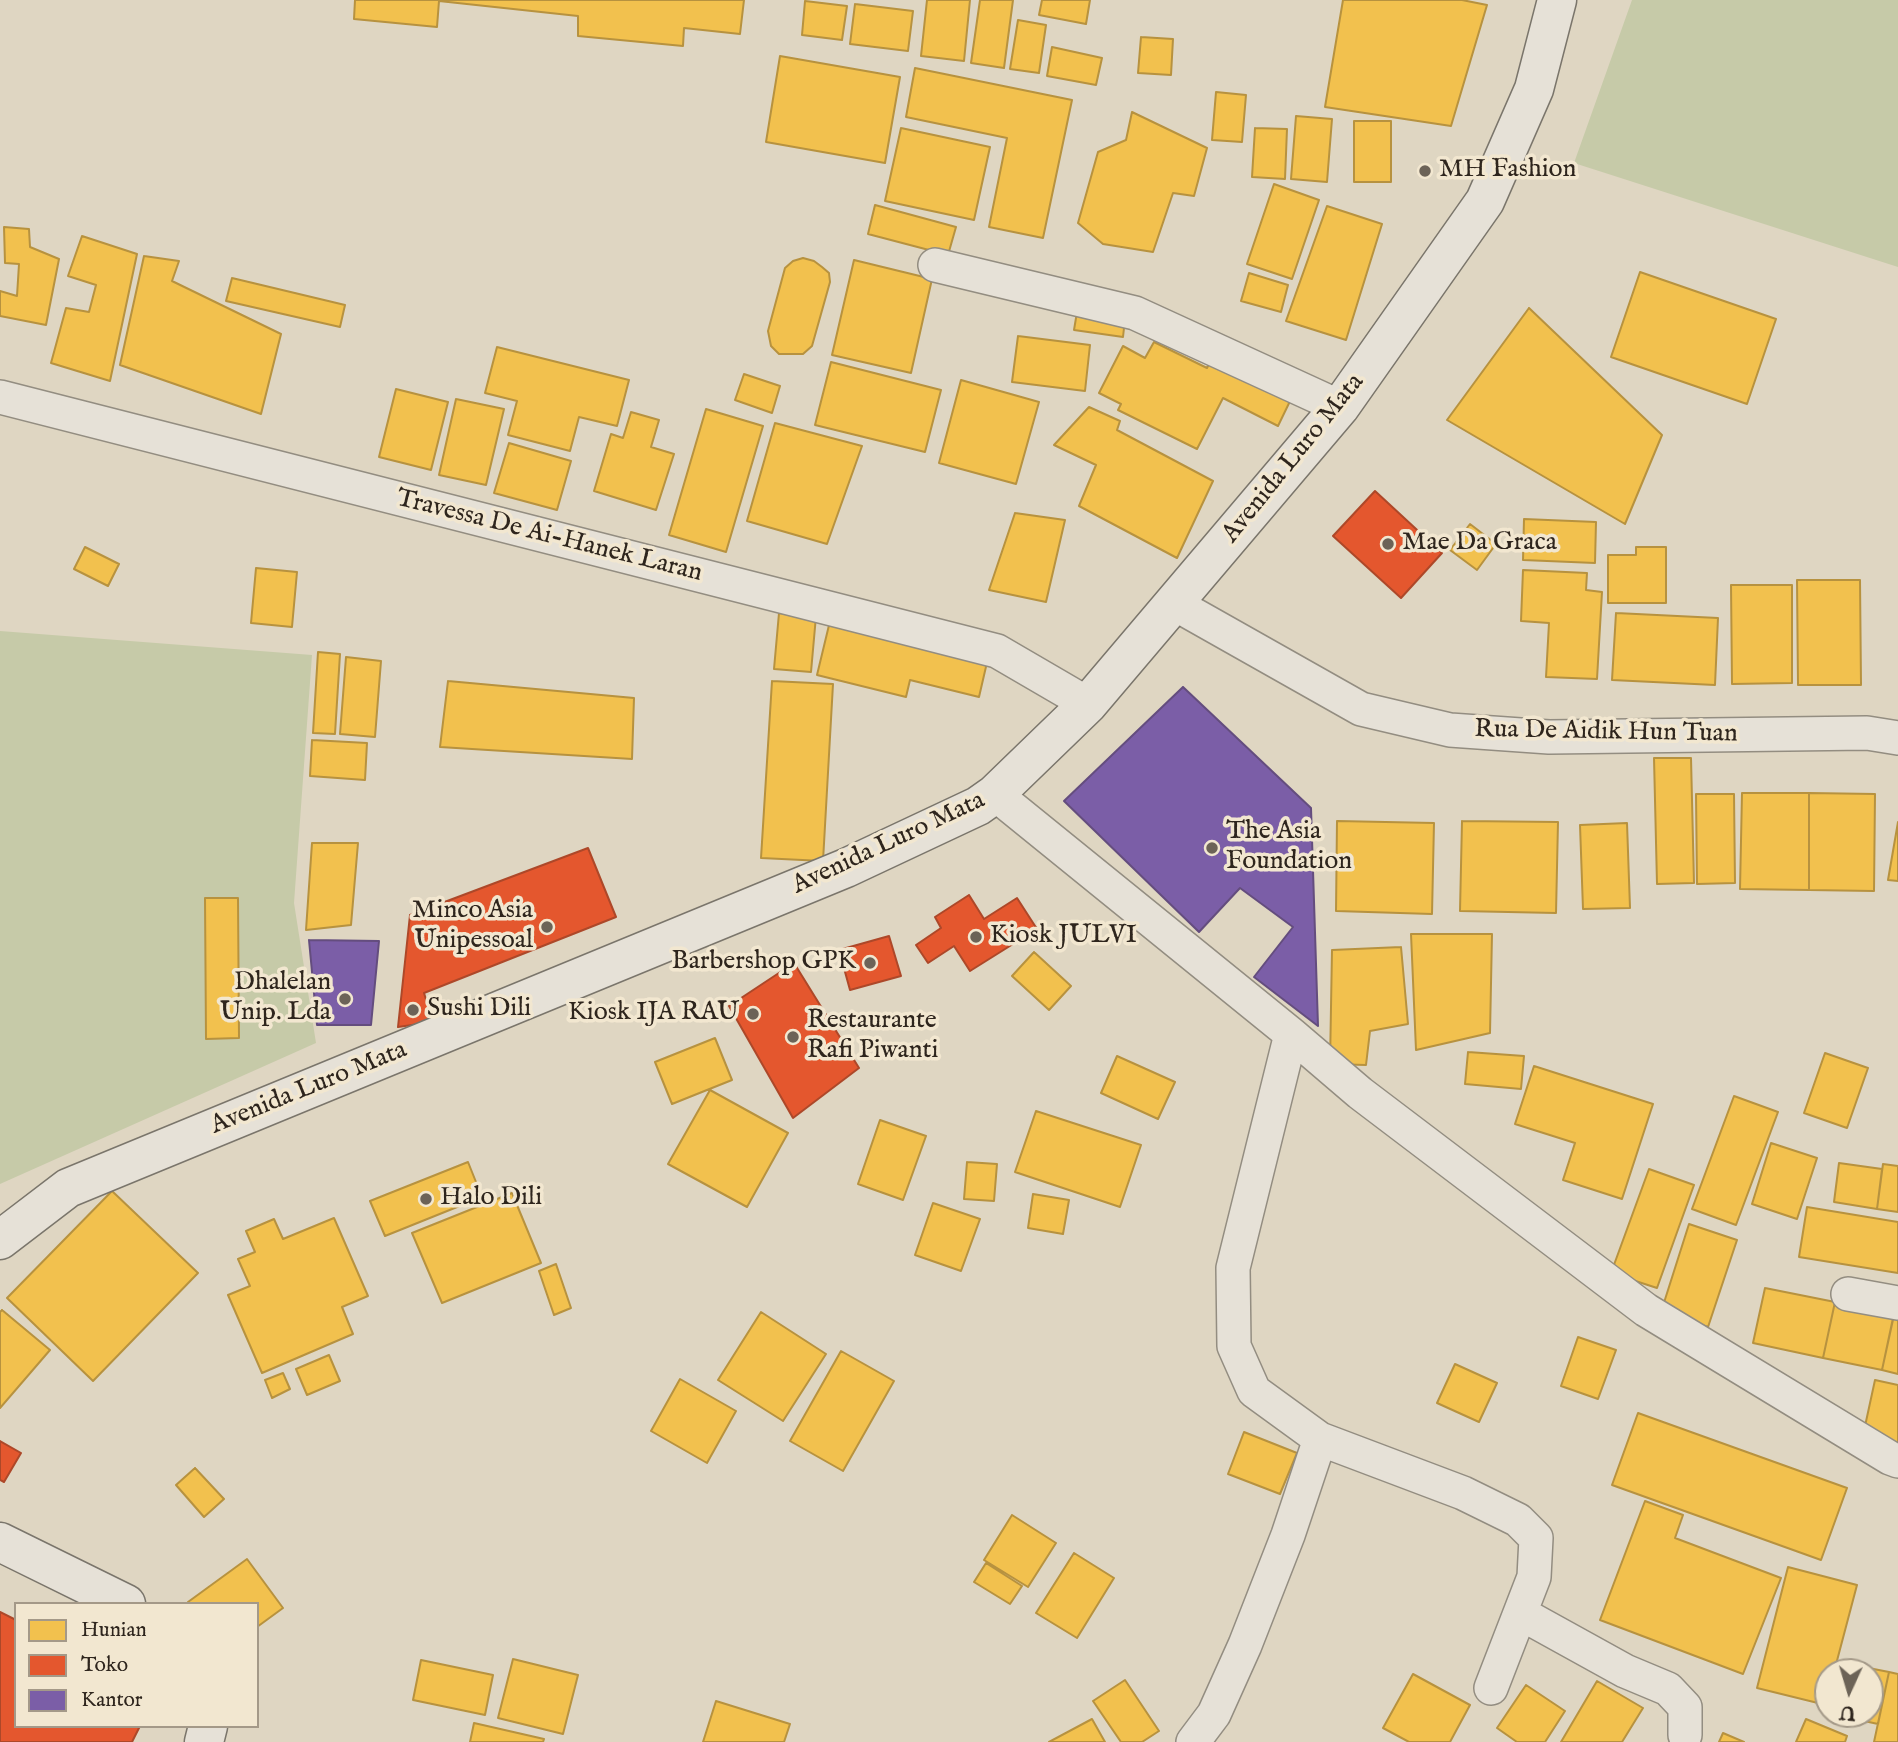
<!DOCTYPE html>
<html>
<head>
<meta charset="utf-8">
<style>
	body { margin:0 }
	#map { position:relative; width:1898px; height:1742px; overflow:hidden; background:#dfd6c2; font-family:"IM FELL English",serif }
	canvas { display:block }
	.legend { position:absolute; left:14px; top:1602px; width:245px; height:126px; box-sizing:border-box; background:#f2e7d0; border:2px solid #a49988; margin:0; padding:9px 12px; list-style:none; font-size:21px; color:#2e251d }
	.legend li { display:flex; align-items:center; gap:14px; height:35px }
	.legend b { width:35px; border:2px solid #a49988 }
	.north { position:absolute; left:1814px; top:1658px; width:70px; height:70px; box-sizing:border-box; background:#f2e7d0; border:2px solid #a49988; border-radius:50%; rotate:184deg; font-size:19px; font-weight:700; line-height:28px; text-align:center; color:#2e251d }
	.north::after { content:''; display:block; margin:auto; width:24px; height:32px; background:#6c6357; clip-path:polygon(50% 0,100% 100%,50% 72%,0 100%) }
</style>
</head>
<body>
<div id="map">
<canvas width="1898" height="1742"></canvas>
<ul class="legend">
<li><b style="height:19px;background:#f2c14e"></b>Hunian</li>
<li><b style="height:19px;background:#e4572e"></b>Toko</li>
<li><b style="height:19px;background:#7b5ea7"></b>Kantor</li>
</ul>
<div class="north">U</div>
</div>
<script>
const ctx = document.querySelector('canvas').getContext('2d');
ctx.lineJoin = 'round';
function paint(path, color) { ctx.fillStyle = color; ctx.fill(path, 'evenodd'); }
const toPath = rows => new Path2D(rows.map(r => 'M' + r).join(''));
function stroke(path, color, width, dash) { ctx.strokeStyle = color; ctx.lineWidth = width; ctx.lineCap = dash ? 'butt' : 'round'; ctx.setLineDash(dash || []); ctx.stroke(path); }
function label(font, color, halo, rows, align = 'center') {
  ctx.font = font + ' "IM FELL English",serif'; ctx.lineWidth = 7; ctx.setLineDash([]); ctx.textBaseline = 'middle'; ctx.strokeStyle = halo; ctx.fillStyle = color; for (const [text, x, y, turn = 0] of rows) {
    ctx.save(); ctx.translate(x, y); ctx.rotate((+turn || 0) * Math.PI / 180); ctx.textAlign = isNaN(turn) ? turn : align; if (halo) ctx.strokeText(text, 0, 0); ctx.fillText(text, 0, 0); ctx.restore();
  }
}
const green = toPath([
	[1632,0,1898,0,1898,267,1574,163],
	[0,631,312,655,294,903,316,1043,0,1184]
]);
const homes = toPath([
	[355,0,744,0,740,34,684,28,683,46,578,36,578,16,439,1,437,27,354,19,355,0],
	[927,0,970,0,964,61,921,56,927,0],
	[980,0,1013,0,1004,68,971,63,980,0],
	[1042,0,1090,0,1086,24,1039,15,1042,0],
	[1343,0,1462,0,1487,5,1451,126,1325,107,1343,0],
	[805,1,847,6,842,40,802,35,805,1],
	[855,4,913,11,908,51,850,44,855,4],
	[1018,20,1046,25,1039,73,1010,69,1018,20],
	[1141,37,1173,39,1171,75,1138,73,1141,37],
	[1052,47,1102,58,1096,85,1047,76,1052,47],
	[780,56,900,77,885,163,766,142,780,56],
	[915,68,1072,100,1043,238,989,227,1007,138,906,117,915,68],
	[1216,92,1246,95,1242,142,1212,140,1216,92],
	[1132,112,1207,148,1194,196,1173,193,1153,252,1103,244,1078,223,1098,152,1126,140,1132,112],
	[1296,116,1332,119,1327,182,1291,179,1296,116],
	[1354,121,1391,121,1391,182,1354,182,1354,121],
	[901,128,990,147,974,220,885,201,901,128],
	[1255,128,1287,129,1285,179,1252,177,1255,128],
	[1274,184,1319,200,1292,279,1247,264,1274,184],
	[875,205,956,227,948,255,868,234,875,205],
	[1327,206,1382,224,1346,340,1286,321,1327,206],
	[4,227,29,229,30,247,59,259,46,325,0,316,0,291,17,296,19,264,5,263,4,227],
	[82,236,137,254,110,381,51,363,66,308,89,312,96,285,68,276,82,236],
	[144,256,179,261,172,281,281,334,261,414,120,365,144,256],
	[803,258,814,261,822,267,829,273,830,282,812,346,803,354,779,354,771,346,768,331,785,268,793,261,803,258],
	[854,260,932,279,911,373,832,355,854,260],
	[1640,272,1776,319,1747,404,1611,357,1640,272],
	[1249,273,1288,285,1281,312,1241,301,1249,273],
	[232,278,345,305,340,327,226,301,232,278],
	[1529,308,1662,435,1625,524,1447,420,1529,308],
	[1077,312,1125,319,1123,337,1074,330,1077,312],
	[1018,336,1090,345,1085,391,1012,382,1018,336],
	[1154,342,1207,368,1212,358,1292,397,1278,426,1223,398,1197,449,1118,410,1121,404,1099,393,1123,346,1145,358,1154,342],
	[497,347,629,380,617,426,579,417,570,451,508,435,517,401,485,393,497,347],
	[831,362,941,390,925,452,815,425,831,362],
	[744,374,780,386,772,413,735,400,744,374],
	[961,380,1039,402,1016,484,939,463,961,380],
	[396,389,448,402,431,470,379,457,396,389],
	[456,399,504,409,486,485,439,475,456,399],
	[1089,407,1120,421,1117,430,1213,481,1177,558,1079,506,1096,465,1054,445,1089,407],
	[706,409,763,426,726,552,669,535,706,409],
	[631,412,659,420,651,447,674,454,656,510,594,491,611,434,623,438,631,412],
	[775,423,862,446,827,544,747,521,775,423],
	[509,443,571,461,557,510,494,493,509,443],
	[1015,513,1065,520,1046,602,989,590,1015,513],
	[1524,519,1596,522,1595,563,1523,560,1524,519],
	[1470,524,1496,544,1477,570,1450,550,1470,524],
	[85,547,119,564,108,586,74,569,85,547],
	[1636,547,1666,547,1666,603,1608,603,1608,555,1636,555,1636,547],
	[256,568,297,572,292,627,251,623,256,568],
	[1523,570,1587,573,1586,590,1602,592,1597,679,1546,677,1549,623,1521,621,1523,570],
	[1797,580,1860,580,1861,685,1798,685,1797,580],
	[1731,585,1792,585,1792,683,1732,684,1731,585],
	[779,613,816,616,811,672,774,669,779,613],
	[1616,613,1718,618,1715,685,1612,680,1616,613],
	[830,621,988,658,979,697,910,680,906,697,817,675,830,621],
	[318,652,340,654,335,734,313,733,318,652],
	[346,657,381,661,375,737,340,734,346,657],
	[448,681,634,698,632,759,440,747,448,681],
	[772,681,833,684,823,861,761,858,772,681],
	[312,740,367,743,365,780,310,776,312,740],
	[1654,758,1691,758,1694,883,1657,884,1654,758],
	[1742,793,1809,793,1809,890,1740,889,1742,793],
	[1809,793,1875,794,1874,891,1809,890,1809,793],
	[1696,794,1734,794,1735,883,1697,884,1696,794],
	[1337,821,1434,823,1432,914,1336,911,1337,821],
	[1462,821,1558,822,1556,913,1460,911,1462,821],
	[1898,822,1898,881,1888,880,1898,822],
	[1627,823,1630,908,1583,909,1580,825,1627,823],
	[312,843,358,843,351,925,306,930,312,843],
	[205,898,238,898,239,1038,206,1039,205,898],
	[1411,934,1492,934,1490,1033,1416,1050,1411,934],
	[1401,947,1408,1024,1370,1031,1366,1065,1330,1064,1332,950,1401,947],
	[1034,952,1071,986,1049,1010,1012,976,1034,952],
	[715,1038,732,1080,672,1104,655,1062,715,1038],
	[1468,1052,1524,1056,1521,1089,1465,1084,1468,1052],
	[1825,1053,1868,1068,1847,1128,1804,1113,1825,1053],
	[1117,1056,1175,1082,1158,1119,1101,1093,1117,1056],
	[1534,1066,1653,1104,1622,1199,1563,1180,1575,1143,1515,1124,1534,1066],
	[710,1090,788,1133,747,1207,668,1164,710,1090],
	[1734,1096,1778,1112,1736,1225,1692,1209,1734,1096],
	[1036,1111,1141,1145,1120,1207,1015,1172,1036,1111],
	[880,1120,926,1136,903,1200,858,1184,880,1120],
	[1771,1143,1817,1158,1797,1219,1752,1204,1771,1143],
	[468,1162,482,1197,385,1236,370,1201,468,1162],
	[967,1162,997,1164,994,1201,964,1199,967,1162],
	[1839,1163,1882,1169,1877,1209,1834,1202,1839,1163],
	[1883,1164,1898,1166,1898,1212,1877,1209,1883,1164],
	[1649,1169,1694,1185,1657,1288,1611,1273,1649,1169],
	[112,1191,198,1273,93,1381,7,1298,112,1191],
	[512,1193,541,1263,442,1303,412,1233,512,1193],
	[1033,1194,1069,1200,1063,1234,1028,1228,1033,1194],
	[933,1203,980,1219,961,1271,915,1255,933,1203],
	[1807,1207,1898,1222,1898,1273,1799,1257,1807,1207],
	[334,1218,368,1296,342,1307,353,1334,262,1373,228,1295,250,1286,238,1259,255,1252,246,1231,274,1219,283,1239,334,1218],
	[1689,1224,1737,1240,1708,1327,1661,1312,1689,1224],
	[556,1264,571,1308,554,1315,539,1271,556,1264],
	[1765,1288,1835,1302,1823,1358,1753,1343,1765,1288],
	[1835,1302,1894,1315,1882,1370,1823,1358,1835,1302],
	[1896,1304,1898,1304,1898,1374,1882,1370,1896,1304],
	[2,1310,50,1350,0,1408,0,1312,2,1310],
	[761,1312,826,1354,783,1421,718,1380,761,1312],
	[1578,1337,1616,1350,1598,1399,1561,1386,1578,1337],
	[841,1351,894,1381,843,1471,790,1441,841,1351],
	[329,1355,340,1381,307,1395,296,1369,329,1355],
	[1455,1364,1497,1383,1479,1422,1437,1403,1455,1364],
	[283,1373,290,1389,272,1398,265,1380,283,1373],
	[680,1379,736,1411,707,1463,651,1431,680,1379],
	[1875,1380,1898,1385,1898,1447,1862,1440,1875,1380],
	[1638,1413,1847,1488,1821,1560,1612,1485,1638,1413],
	[1244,1432,1297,1453,1280,1494,1228,1474,1244,1432],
	[195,1468,224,1499,204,1517,176,1485,195,1468],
	[1645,1501,1683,1515,1675,1538,1781,1578,1743,1674,1600,1620,1645,1501],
	[1012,1515,1056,1543,1028,1587,984,1560,1012,1515],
	[1074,1553,1114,1578,1077,1638,1036,1613,1074,1553],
	[247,1559,283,1608,257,1627,257,1604,189,1604,188,1602,247,1559],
	[986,1563,1022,1586,1010,1604,974,1582,986,1563],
	[1788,1567,1857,1585,1834,1672,1828,1672,1826,1705,1757,1688,1788,1567],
	[513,1659,578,1675,563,1734,498,1718,513,1659],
	[421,1660,493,1675,485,1715,413,1700,421,1660],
	[1843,1663,1889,1672,1878,1724,1832,1714,1870,1714,1870,1672,1841,1672,1843,1663],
	[1889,1672,1898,1674,1898,1742,1874,1742,1889,1672],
	[1413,1674,1470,1705,1450,1742,1409,1742,1383,1728,1413,1674],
	[1125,1680,1159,1731,1142,1742,1121,1742,1093,1701,1125,1680],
	[1597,1681,1643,1708,1622,1742,1561,1742,1597,1681],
	[1526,1685,1565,1711,1545,1742,1517,1742,1497,1728,1526,1685],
	[716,1701,790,1724,784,1742,703,1742,716,1701],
	[1092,1719,1105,1742,1049,1742,1092,1719],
	[1806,1719,1847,1736,1845,1742,1796,1742,1806,1719],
	[474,1723,544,1739,543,1742,470,1742,474,1723],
	[1723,1733,1744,1742,1719,1742,1723,1733]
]);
const shops = toPath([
	[1375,491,1442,553,1401,598,1333,536,1375,491],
	[588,848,616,917,424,993,433,1022,398,1027,410,915,588,848],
	[969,895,984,919,1017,898,1037,929,970,971,954,946,928,963,916,945,941,928,935,917,969,895],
	[889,936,901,976,850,990,839,950,889,936],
	[794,963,859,1068,793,1118,729,1006,794,963],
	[0,1441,21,1453,4,1482,0,1480,0,1441],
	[0,1612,16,1620,16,1726,140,1726,132,1742,0,1742,0,1612]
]);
const offices = toPath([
	[1183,687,1311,808,1318,1026,1254,977,1293,927,1240,888,1199,932,1064,801,1183,687],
	[309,940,379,941,371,1025,317,1025,309,940]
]);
const street = toPath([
	[935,265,1135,313,1340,407],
	[0,397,997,651,1088,704],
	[1175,604,1361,709,1450,730,1549,737,1867,733,1898,738],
	[995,794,1291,1034,1360,1093,1646,1310,1890,1458,1898,1461],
	[1291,1034,1233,1268,1234,1346,1254,1391,1320,1439,1463,1493,1518,1520,1536,1538,1534,1577,1491,1688],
	[1848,1294,1898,1303],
	[1520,1613,1625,1671,1668,1689,1685,1707,1685,1735],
	[1193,1742,1214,1714,1245,1645,1288,1535,1320,1439]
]);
const secondary = toPath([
	[0,1240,68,1188,846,868,978,806,995,794,1088,704,1340,407,1485,201,1534,89,1557,0],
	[0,1542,126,1604],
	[204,1742,208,1726]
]);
const markers = [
	[1425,171,7,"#6c6357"],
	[1388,544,7,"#6c6357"],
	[1212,848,7,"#6c6357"],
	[547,927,7,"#6c6357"],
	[976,937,7,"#6c6357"],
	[870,963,7,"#6c6357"],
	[345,999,7,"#6c6357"],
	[413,1010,7,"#6c6357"],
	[753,1014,7,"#6c6357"],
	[793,1037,7,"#6c6357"],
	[426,1199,7,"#6c6357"]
];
const poiNames = [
	["MH Fashion",1439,171],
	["Mae Da Graca",1402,544],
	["The Asia",1226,833],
	["Foundation",1226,863],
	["Minco Asia",533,912,"right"],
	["Unipessoal",533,942,"right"],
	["Kiosk JULVI",990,937],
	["Barbershop GPK",856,963,"right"],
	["Dhalelan",331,984,"right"],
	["Unip. Lda",331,1014,"right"],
	["Sushi Dili",427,1010],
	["Kiosk IJA RAU",739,1014,"right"],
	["Restaurante",807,1022],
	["Rafi Piwanti",807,1052],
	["Halo Dili",440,1199]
];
const streetNames = [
	["Avenida Luro Mata",1294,459,-51],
	["Travessa De Ai-Hanek Laran",549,537,14],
	["Rua De Aidik Hun Tuan",1606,733,1],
	["Avenida Luro Mata",889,844,-25],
	["Avenida Luro Mata",309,1089,-22]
];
paint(green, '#c6caa8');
paint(homes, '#f2c14e');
stroke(homes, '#b7923f', 2);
paint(shops, '#e4572e');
stroke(shops, '#ad4829', 2);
paint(offices, '#7b5ea7');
stroke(offices, '#644d7e', 2);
stroke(street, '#938d81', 36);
stroke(secondary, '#7a756b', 41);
stroke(street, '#e6e1d7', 33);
stroke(secondary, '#e6e1d7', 38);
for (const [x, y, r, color] of markers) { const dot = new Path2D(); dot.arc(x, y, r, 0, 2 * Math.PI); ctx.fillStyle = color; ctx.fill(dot); stroke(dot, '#f2e7d0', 2.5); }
label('26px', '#2e251d', '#f2e7d0', poiNames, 'left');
label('26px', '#2e251d', '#f2e7d0', streetNames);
</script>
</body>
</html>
